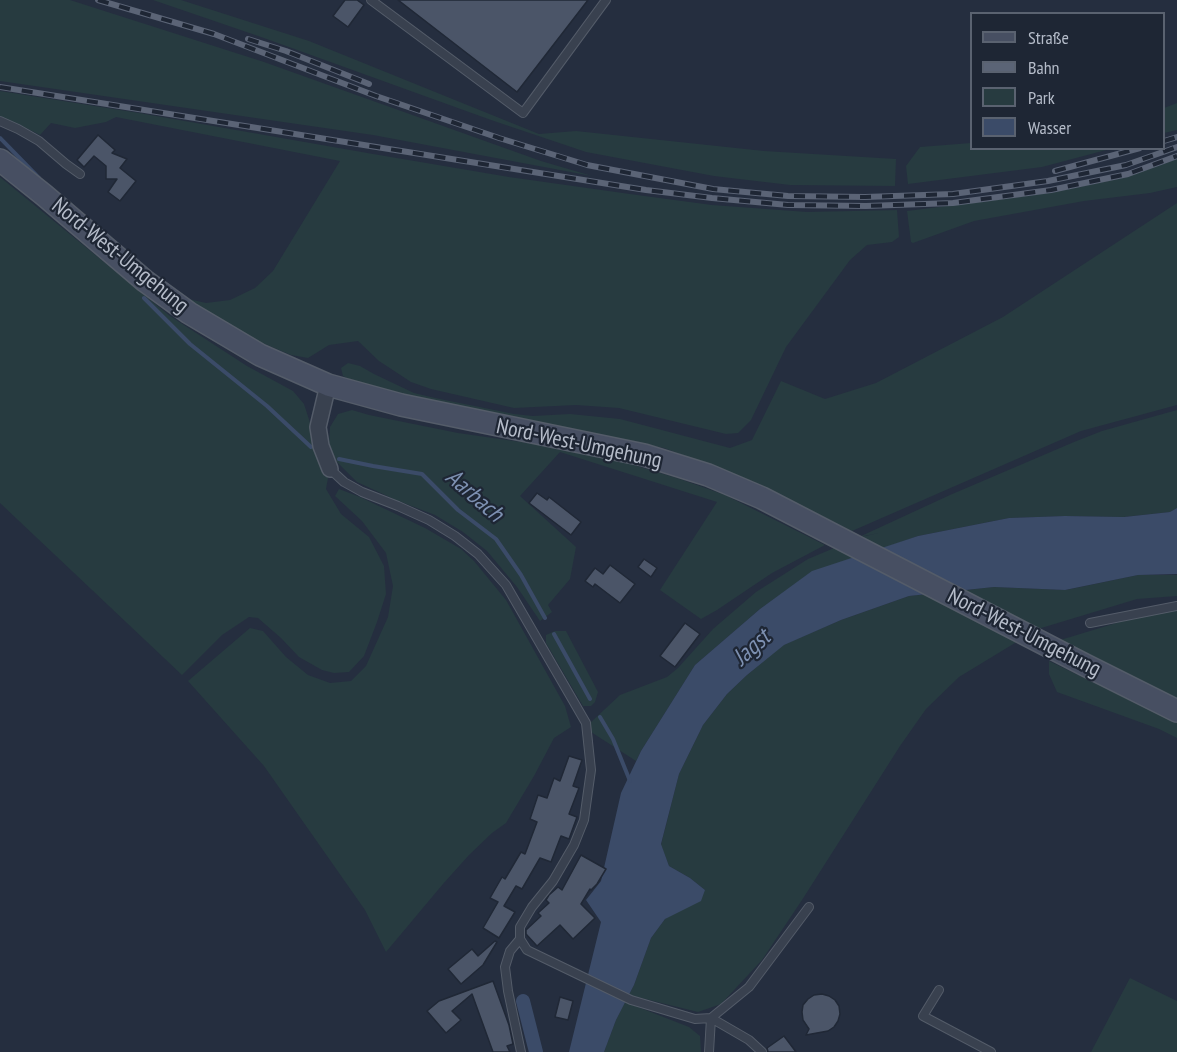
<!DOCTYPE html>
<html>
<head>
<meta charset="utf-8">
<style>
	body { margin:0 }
	#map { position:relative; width:1177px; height:1052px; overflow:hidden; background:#252e3f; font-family:"PT Sans Narrow",sans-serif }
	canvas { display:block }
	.legend { position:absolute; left:970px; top:12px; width:195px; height:138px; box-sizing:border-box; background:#1e2634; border:2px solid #5a6270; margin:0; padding:8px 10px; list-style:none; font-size:18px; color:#b5bcc9 }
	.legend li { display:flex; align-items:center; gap:12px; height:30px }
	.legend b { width:30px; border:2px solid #5a6270 }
</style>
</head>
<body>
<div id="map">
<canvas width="1177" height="1052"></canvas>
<ul class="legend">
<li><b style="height:8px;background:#474f62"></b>Straße</li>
<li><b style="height:8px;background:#5b6476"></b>Bahn</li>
<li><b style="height:16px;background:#273b40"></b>Park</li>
<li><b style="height:16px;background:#3b4b68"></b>Wasser</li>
</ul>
</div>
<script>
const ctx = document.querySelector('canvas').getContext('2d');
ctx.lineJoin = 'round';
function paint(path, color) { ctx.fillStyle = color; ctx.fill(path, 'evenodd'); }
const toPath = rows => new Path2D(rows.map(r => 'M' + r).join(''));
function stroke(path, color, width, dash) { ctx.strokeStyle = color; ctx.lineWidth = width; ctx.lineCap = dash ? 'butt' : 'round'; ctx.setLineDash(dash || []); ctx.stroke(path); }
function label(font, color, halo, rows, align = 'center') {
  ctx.font = font + ' "PT Sans Narrow",sans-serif'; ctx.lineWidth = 4.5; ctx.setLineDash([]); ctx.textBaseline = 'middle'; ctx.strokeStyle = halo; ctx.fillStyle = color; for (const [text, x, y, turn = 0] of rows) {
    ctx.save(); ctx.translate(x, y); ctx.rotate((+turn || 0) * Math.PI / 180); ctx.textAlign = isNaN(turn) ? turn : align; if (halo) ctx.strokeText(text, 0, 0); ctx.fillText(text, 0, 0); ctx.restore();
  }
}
const green = toPath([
	[0,0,70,0,264,62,541,161,592,176,373,135,0,81],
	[153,0,181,0,309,41,539,134,576,131,764,151,896,159,895,186,790,185,714,176,586,152,491,120,264,38],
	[0,91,139,113,373,154,509,177,637,195,712,205,807,212,897,210,899,237,892,242,867,245,850,260,786,347,751,420,738,433,726,434,619,408,576,405,514,408,431,389,411,382,379,361,358,341,329,345,308,358,291,355,241,334,180,297,206,303,230,300,255,288,273,271,340,161,116,117,106,122,75,128,51,123,40,135,14,122,0,118],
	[1177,103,1177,130,1164,133,1164,108],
	[971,143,972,148,1110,149,1042,167,908,184,906,166,920,147],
	[1177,159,1177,187,1150,193,1084,201,974,221,913,243,911,242,907,211,1050,193,1126,177],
	[0,177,170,316,247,366,293,391,304,404,328,478,326,489,341,514,369,537,384,566,386,594,377,622,364,656,349,672,334,673,322,670,299,657,281,638,258,618,249,617,222,635,182,675,0,503],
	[1177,203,1177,405,1081,431,852,531,754,482,664,448,558,428,363,386,343,376,341,368,348,363,360,366,374,374,414,393,435,398,514,414,533,416,570,414,620,419,730,448,752,440,781,381,825,399,876,383,1003,317],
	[352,410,369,415,458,433,542,445,614,459,680,479,725,495,825,545,772,573,717,610,701,619,660,590,717,502,560,452,520,496,576,547,570,579,548,605,552,612,540,621,517,587,487,551,463,532,435,515,396,500,357,482,337,462,329,446,330,427,338,414],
	[1177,410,1177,508,1170,512,1123,517,1065,516,1009,518,918,536,881,549,861,537,879,533,859,537,950,495,1074,442,1102,431],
	[339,489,360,497,425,528,461,549,474,561,506,600,565,706,571,727,554,738,534,776,506,823,492,833,469,855,443,884,386,952,365,910,264,766,188,681,250,628,263,631,286,657,308,675,330,683,351,681,366,666,388,617,393,586,386,553,362,521,335,496],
	[839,546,859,556,812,572,760,609,695,665,641,751,636,761,591,732,590,723,620,695,667,677,678,668,713,629,756,592,808,559],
	[1138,575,1177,575,1177,596,1137,599,1038,629,959,677,926,709,900,746,802,900,762,960,721,1004,698,1012,629,995,634,985,651,938,665,919,705,890,690,878,669,866,661,845,679,774,703,725,727,694,747,675,783,645,841,620,909,596,994,587,1066,590],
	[1177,610,1177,702,1057,641,1146,614],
	[555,631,566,631,598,692,595,702,591,706,583,706,546,643,546,635],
	[1049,661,1177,723,1177,738,1159,729,1057,692,1049,674],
	[1130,978,1177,1001,1177,1052,1091,1052],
	[625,1002,689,1027,700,1036,701,1052,604,1052,616,1020]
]);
const water = toPath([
	[1177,508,1177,574,1138,575,1065,590,994,587,909,596,841,620,784,645,747,675,727,694,703,725,679,774,661,844,669,866,690,878,705,890,701,901,665,919,651,938,634,985,616,1020,604,1052,569,1052,601,922,586,900,601,881,621,793,641,751,695,665,760,609,812,571,918,536,1009,518,1065,516,1124,517,1170,512]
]);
const stream = toPath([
	[0,138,39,178],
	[144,298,190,344,267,406,311,447],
	[339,459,373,466,422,474,458,510,496,539,521,575,545,618],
	[554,634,590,699],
	[600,717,613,739,630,781]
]);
const canal = toPath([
	[523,1001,536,1052]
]);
const building = toPath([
	[345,0,357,0,364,5,348,27,333,16,345,0],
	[398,0,588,0,517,92,398,0],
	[98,135,115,150,112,153,127,159,120,168,136,181,120,201,108,192,117,179,106,179,106,166,94,156,84,167,77,160,98,135],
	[537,493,547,500,549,497,581,522,571,535,529,503,537,493],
	[644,559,657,568,651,577,638,567,644,559],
	[610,565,635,584,620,603,595,584,593,587,585,581,595,568,603,574,610,565],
	[685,623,700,634,675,667,660,656,685,623],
	[569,756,582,760,573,786,579,788,569,814,577,817,569,839,561,836,551,862,540,858,522,889,516,886,504,906,515,912,499,938,483,928,498,902,490,898,502,877,505,879,521,852,525,854,537,822,530,819,538,795,547,798,554,778,560,781,569,756],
	[581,855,606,869,597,884,591,890,590,889,581,904,595,918,573,939,560,925,537,946,526,934,526,930,541,916,538,913,549,903,546,900,549,895,558,887,562,890,581,855],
	[495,941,497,942,483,965,461,984,448,969,472,949,478,956,495,941],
	[493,981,509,1025,513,1044,507,1046,510,1052,493,1052,472,994,452,1011,461,1020,446,1033,427,1011,439,1001,493,981],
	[822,994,829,996,835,1000,839,1006,840,1014,838,1021,834,1027,828,1031,806,1035,809,1029,803,1020,802,1012,803,1005,808,999,814,995,822,994],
	[560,997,573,1001,568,1020,555,1017,560,997],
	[784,1036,796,1052,768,1052,767,1048,784,1036]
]);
const service = toPath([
	[371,0,523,113,606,0],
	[0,121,18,129,39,141,66,164,80,174],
	[330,469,344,482,362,492,398,506,429,520,455,536,478,554,506,585,586,723,591,770,584,820,574,845,553,881,532,907,520,927,520,939,527,950,631,1000,695,1019,711,1018,749,987,809,907],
	[1090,623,1177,606],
	[520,939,510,951,505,967,508,991,521,1052],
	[939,990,923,1016,991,1052],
	[709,1052,711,1018,749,1040,762,1052]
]);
const minor = toPath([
	[328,385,318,427,321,446,330,469]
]);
const secondary = toPath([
	[0,160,44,195,145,281,189,313,260,355,328,385,401,405,644,455,708,475,762,498,1085,665,1177,711]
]);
const rail = toPath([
	[98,0,214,34,376,96,499,138,587,165,713,189,788,196,865,197,953,194,1048,181,1126,165,1177,147],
	[248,39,286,51,369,84],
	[0,87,646,190,712,198,788,205,866,206,953,203,1051,190,1128,174,1177,156],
	[1164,141,1177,137],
	[1055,171,1140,148]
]);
const streetNames = [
	["Nord-West-Umgehung",120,256,39],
	["Nord-West-Umgehung",579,444,12],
	["Nord-West-Umgehung",1024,633,27]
];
const waterNames = [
	["Aarbach",474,496,41],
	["Jagst",752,648,-42]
];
paint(green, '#273b40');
paint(water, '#3b4b68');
stroke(stream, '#3b4b68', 4);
stroke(canal, '#3b4b68', 14);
paint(building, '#4b5568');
stroke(building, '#202836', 1.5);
stroke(service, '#545c69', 10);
stroke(minor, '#545c69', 18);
stroke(secondary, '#545c69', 24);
stroke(service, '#39414f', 8);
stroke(minor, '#39414f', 15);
stroke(secondary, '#474f62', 21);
stroke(rail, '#5b6476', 6);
stroke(rail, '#1e2634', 4, [11]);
label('22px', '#b5bcc9', '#1e2634', streetNames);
label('italic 24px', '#7d90b1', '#1e2634', waterNames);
</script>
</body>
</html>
